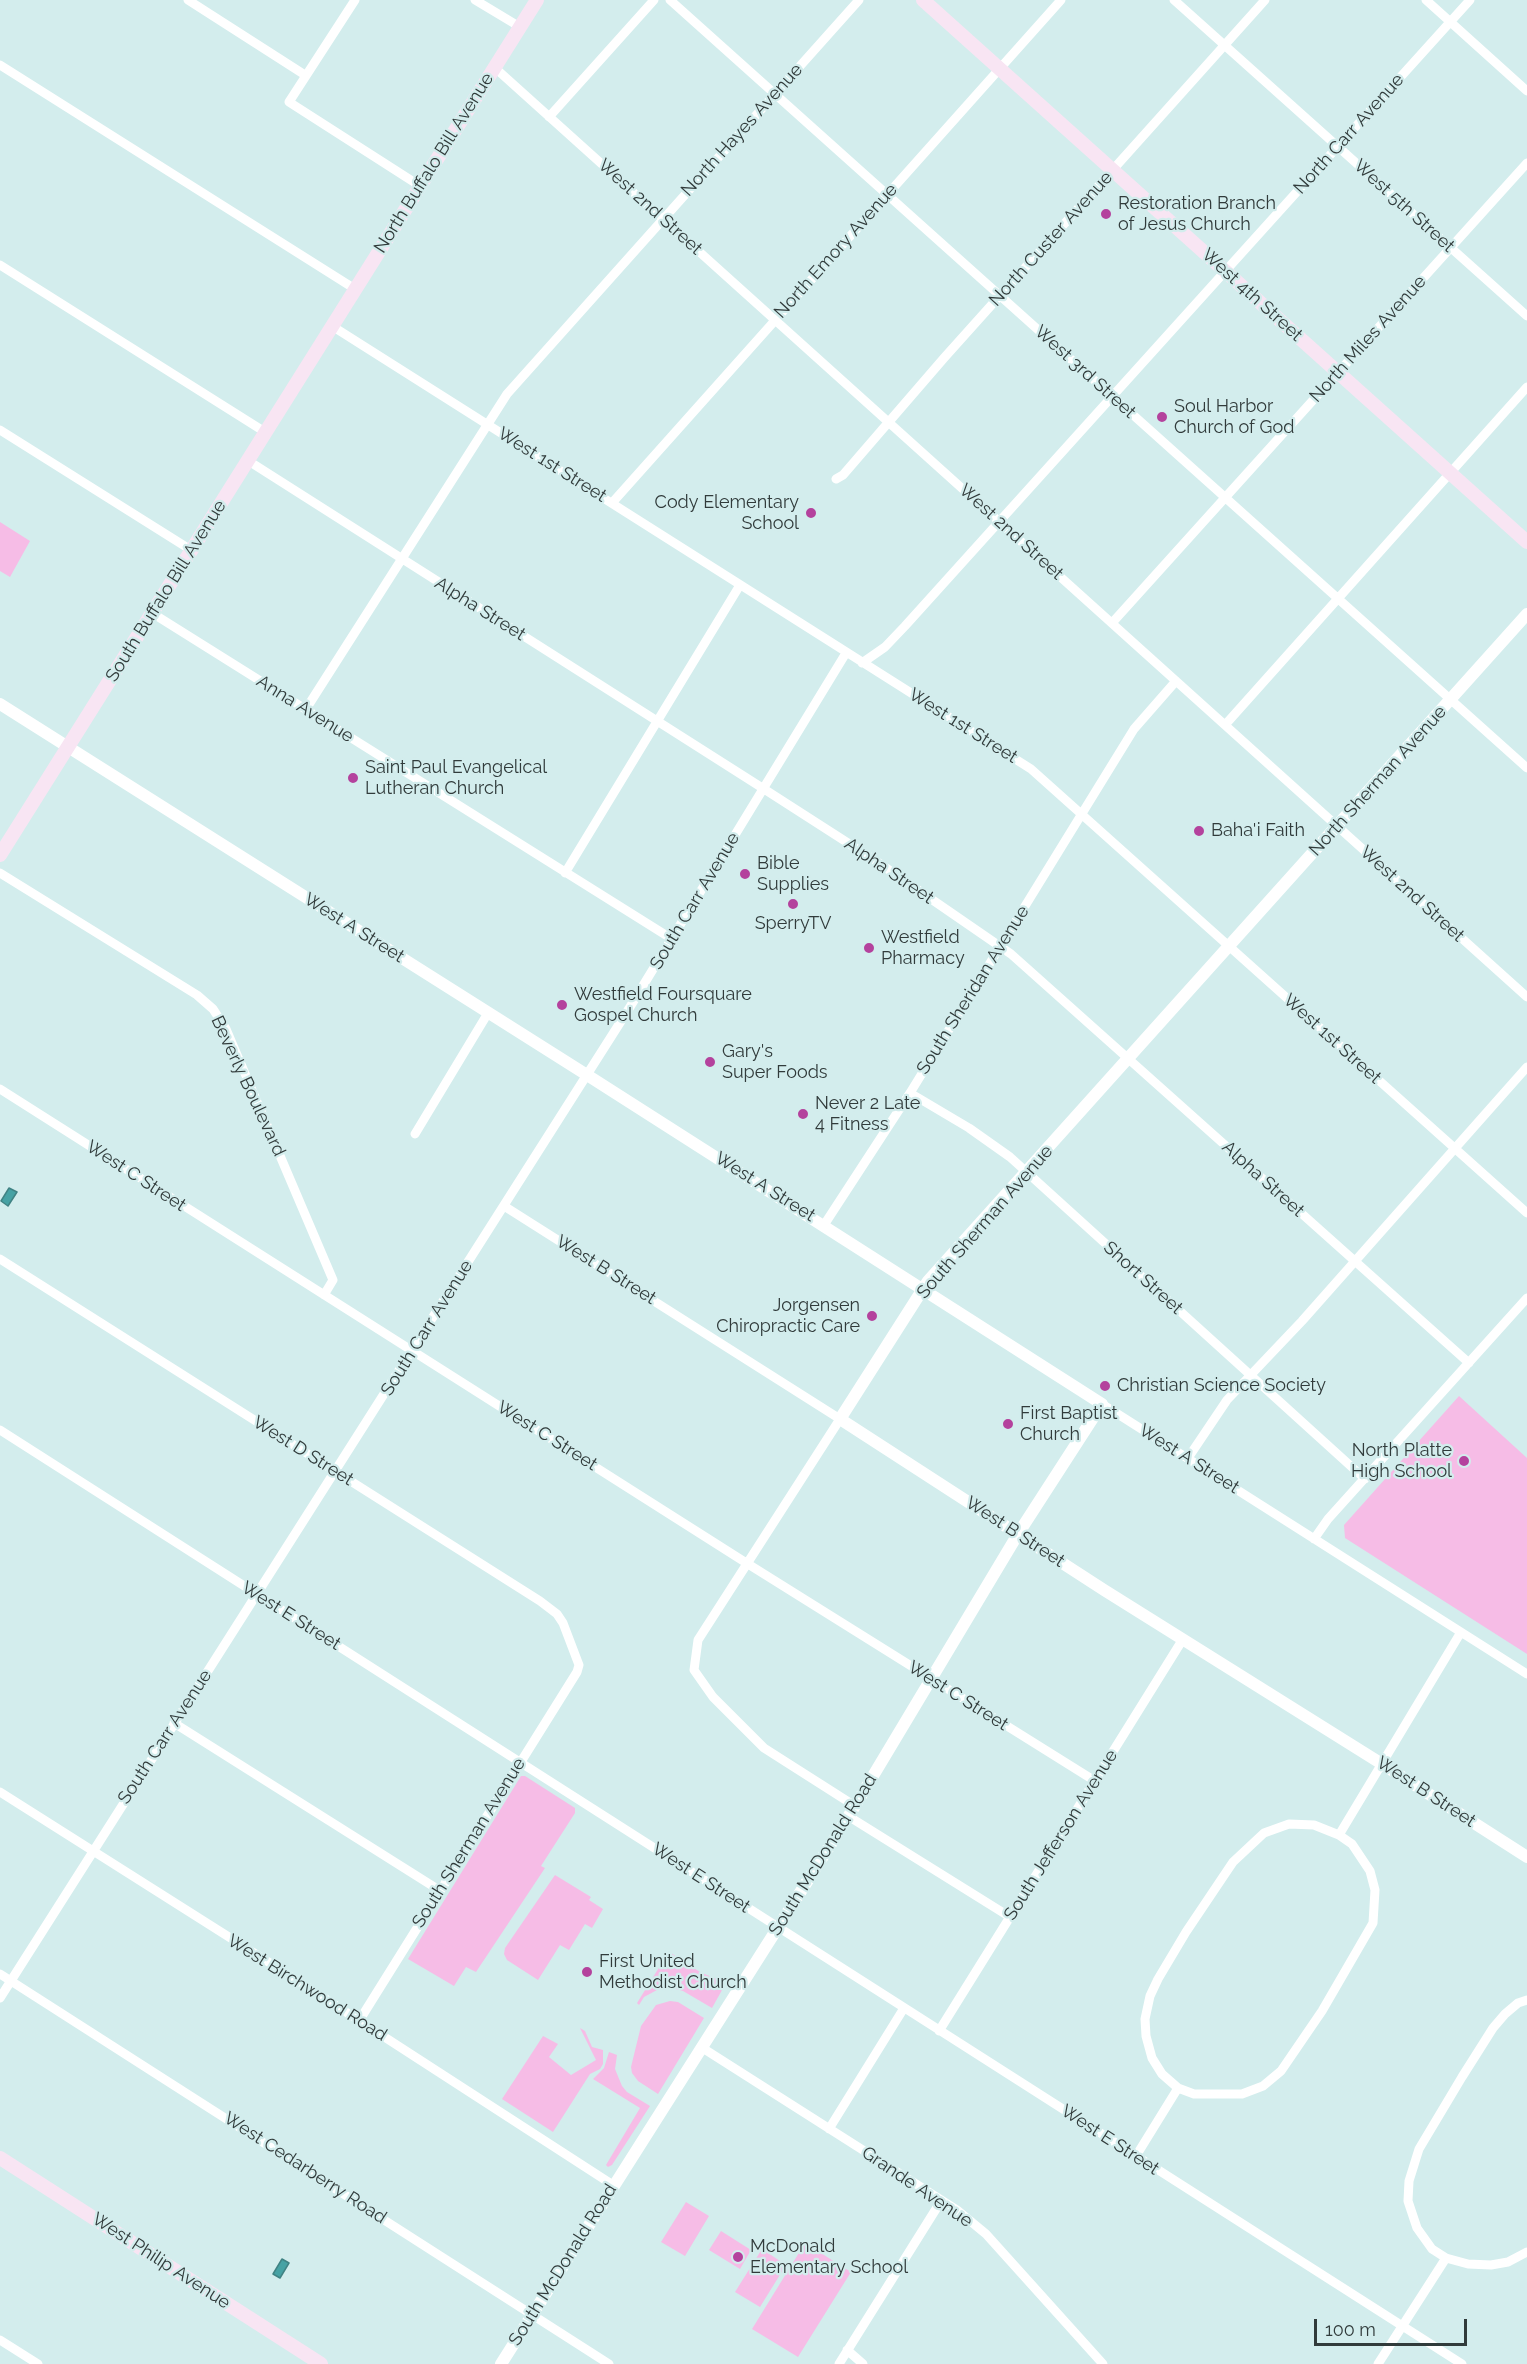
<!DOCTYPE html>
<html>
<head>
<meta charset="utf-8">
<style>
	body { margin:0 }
	#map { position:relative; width:1527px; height:2364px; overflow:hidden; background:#d3eded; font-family:Raleway,sans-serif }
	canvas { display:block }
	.scale { position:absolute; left:1314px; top:2319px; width:153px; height:27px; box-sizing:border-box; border:3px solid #313b3b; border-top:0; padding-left:8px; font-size:18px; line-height:21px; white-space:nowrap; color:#313b3b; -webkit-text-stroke:4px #d3eded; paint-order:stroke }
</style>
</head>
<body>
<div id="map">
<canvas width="1527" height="2364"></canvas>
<div class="scale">100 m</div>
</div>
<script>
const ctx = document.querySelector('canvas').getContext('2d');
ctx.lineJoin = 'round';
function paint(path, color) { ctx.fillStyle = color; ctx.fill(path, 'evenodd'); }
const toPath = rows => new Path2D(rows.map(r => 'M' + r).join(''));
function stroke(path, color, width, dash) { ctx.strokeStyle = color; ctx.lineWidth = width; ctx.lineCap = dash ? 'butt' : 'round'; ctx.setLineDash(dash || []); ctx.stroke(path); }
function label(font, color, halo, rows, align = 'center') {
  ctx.font = font + ' Raleway,sans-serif'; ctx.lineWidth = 4.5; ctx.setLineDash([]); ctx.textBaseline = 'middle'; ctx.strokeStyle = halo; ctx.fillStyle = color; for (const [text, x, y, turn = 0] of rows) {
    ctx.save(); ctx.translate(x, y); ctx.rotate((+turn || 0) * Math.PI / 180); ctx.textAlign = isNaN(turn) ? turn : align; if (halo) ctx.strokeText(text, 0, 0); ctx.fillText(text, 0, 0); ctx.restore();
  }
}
const green = toPath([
	[0,522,30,541,10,577,0,571],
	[1459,1396,1527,1458,1527,1654,1345,1538,1344,1525],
	[521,1776,525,1776,575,1808,575,1813,541,1866,545,1868,476,1972,466,1967,454,1986,408,1959],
	[555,1875,591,1897,589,1900,603,1909,592,1928,585,1924,569,1950,560,1945,538,1980,507,1960,504,1954,505,1948],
	[668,1953,671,1953,700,1972,726,1983,712,2008,683,1991,672,1988,657,1990,644,1997,639,2005,637,2003],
	[670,2001,678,2002,704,2018,658,2094,638,2081,632,2073,631,2067,641,2026,656,2005],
	[580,2028,585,2031,592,2047,603,2050,603,2064,600,2069,590,2074,553,2132,502,2099,543,2036,558,2044,549,2057,571,2075,596,2060],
	[609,2052,617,2055,615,2069,622,2086,627,2092,650,2106,612,2165,608,2167,606,2165,640,2108,593,2079,604,2068],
	[686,2202,709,2216,685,2256,661,2242],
	[721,2231,751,2250,740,2269,709,2250],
	[805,2243,851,2272,798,2357,752,2329],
	[762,2249,786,2265,760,2307,735,2292]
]);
const water = toPath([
	[9,1188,17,1192,8,1206,1,1201,9,1188],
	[282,2259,289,2263,280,2278,273,2274,282,2259]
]);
const minor = toPath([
	[188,0,305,75],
	[355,0,289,102,420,186],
	[475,0,520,27],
	[670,0,1527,768],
	[1174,0,1527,316],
	[1426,0,1527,91],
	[0,65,355,289],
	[494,67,1527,997],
	[549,117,654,0],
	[0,265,265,432],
	[332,326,1031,769,1527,1213],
	[0,430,191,550],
	[247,460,764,789,876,861,1011,954,1469,1363],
	[836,479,843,475,944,358,1265,0],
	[612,503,1061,0],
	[152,613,672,939],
	[1112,623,1527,163],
	[862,663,885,647,905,626,1470,0],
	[306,709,507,394,859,0],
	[1225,725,1527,387],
	[0,873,197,995,213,1009,226,1029,333,1280,324,1295],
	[565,873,740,585],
	[0,1089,748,1564,1095,1781],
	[910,1093,969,1128,1010,1157,1365,1479],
	[415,1134,488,1013],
	[504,1206,840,1419,698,1640,694,1670,713,1697,764,1748,855,1806],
	[824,1225,910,1093,1134,729,1176,681],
	[0,1259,540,1601,557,1614,563,1623,579,1665,577,1672,359,2021],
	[1102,1404,1527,1674],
	[0,1430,1462,2364],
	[1188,1458,1227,1400,1302,1321,1527,1067],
	[1314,1539,1328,1519,1527,1298],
	[174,1723,439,1890],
	[0,1792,281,1970,613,2185],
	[848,1816,1010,1917],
	[1289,1824,1314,1825,1339,1835,1352,1844,1370,1871,1375,1890,1373,1923,1322,2011,1281,2071,1263,2086,1242,2094,1194,2094,1178,2088,1162,2074,1152,2058,1146,2036,1145,2019,1150,1996,1158,1979,1186,1932,1233,1862,1264,1833,1289,1824],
	[1339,1835,1461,1632],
	[0,1974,609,2364],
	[0,1998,630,1007,846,653],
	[1527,2000,1518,2003,1505,2014,1493,2028,1462,2077,1419,2149,1409,2181,1408,2201,1417,2228,1432,2249,1446,2258,1468,2264,1491,2265,1508,2262,1527,2252],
	[939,2031,1183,1639],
	[701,2047,957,2210,986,2234,1103,2364],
	[829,2129,904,2008],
	[1136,2156,1178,2088],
	[0,2340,38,2364],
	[847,2350,863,2364],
	[839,2364,941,2201],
	[1378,2364,1446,2258]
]);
const tertiary = toPath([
	[1527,614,928,1281,840,1419,1104,1590,1382,1764,1527,1857],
	[0,704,587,1075,1102,1404,1018,1534,855,1806,501,2364]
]);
const secondary = toPath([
	[923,0,1527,542],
	[0,855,537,0],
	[0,2158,321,2364]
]);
const markers = [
	[1106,214,6,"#b4429d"],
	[1162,417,6,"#b4429d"],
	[811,513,6,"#b4429d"],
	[353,778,6,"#b4429d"],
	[1199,831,6,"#b4429d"],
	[745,874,6,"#b4429d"],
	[793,904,6,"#b4429d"],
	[869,948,6,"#b4429d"],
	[562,1005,6,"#b4429d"],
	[710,1062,6,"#b4429d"],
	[803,1114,6,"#b4429d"],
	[872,1316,6,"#b4429d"],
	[1105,1386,6,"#b4429d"],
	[1008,1424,6,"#b4429d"],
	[1464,1461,6,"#b4429d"],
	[587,1972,6,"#b4429d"],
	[738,2257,6,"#b4429d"]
];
const streetNames = [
	["North Hayes Avenue",742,130,-48],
	["North Carr Avenue",1349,134,-48],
	["North Buffalo Bill Avenue",434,163,-58],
	["West 5th Street",1404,206,42],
	["West 2nd Street",650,207,42],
	["North Custer Avenue",1051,239,-48],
	["North Emory Avenue",836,251,-48],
	["West 4th Street",1252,295,42],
	["North Miles Avenue",1368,339,-48],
	["West 3rd Street",1085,372,42],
	["West 1st Street",552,465,32],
	["West 2nd Street",1011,532,42],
	["South Buffalo Bill Avenue",166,591,-58],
	["Alpha Street",480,609,32],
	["Anna Avenue",305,709,32],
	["West 1st Street",963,726,32],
	["North Sherman Avenue",1378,781,-48],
	["Alpha Street",889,871,34],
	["West 2nd Street",1412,894,42],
	["South Carr Avenue",695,901,-59],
	["West A Street",354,928,32],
	["South Sheridan Avenue",973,990,-58],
	["West 1st Street",1332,1039,42],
	["Beverly Boulevard",248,1086,65],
	["West C Street",136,1176,33],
	["Alpha Street",1263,1179,42],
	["West A Street",765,1187,32],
	["South Sherman Avenue",985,1222,-49],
	["West B Street",606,1270,32],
	["Short Street",1143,1278,42],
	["South Carr Avenue",427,1328,-58],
	["West C Street",547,1436,32],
	["West D Street",303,1451,32],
	["West A Street",1189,1459,32],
	["West B Street",1015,1532,33],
	["West E Street",291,1616,32],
	["West C Street",958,1696,32],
	["South Carr Avenue",165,1737,-57],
	["West B Street",1426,1792,33],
	["South Jefferson Avenue",1061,1835,-58],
	["South Sherman Avenue",469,1843,-58],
	["South McDonald Road",823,1855,-58],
	["West E Street",701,1878,33],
	["West Birchwood Road",307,1988,32],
	["West E Street",1110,2140,33],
	["West Cedarberry Road",305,2168,33],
	["Grande Avenue",917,2187,34],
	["West Philip Avenue",161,2261,33],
	["South McDonald Road",563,2265,-58]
];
const poiNames = [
	["Restoration Branch",1118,204],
	["of Jesus Church",1118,225],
	["Soul Harbor",1174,407],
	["Church of God",1174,428],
	["Cody Elementary",799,503,"right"],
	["School",799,524,"right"],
	["Saint Paul Evangelical",365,768],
	["Lutheran Church",365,789],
	["Baha'i Faith",1211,831],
	["Bible",757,864],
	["Supplies",757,885],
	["SperryTV",793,924,"center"],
	["Westfield",881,938],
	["Pharmacy",881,959],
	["Westfield Foursquare",574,995],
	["Gospel Church",574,1016],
	["Gary's",722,1052],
	["Super Foods",722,1073],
	["Never 2 Late",815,1104],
	["4 Fitness",815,1125],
	["Jorgensen",860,1306,"right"],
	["Chiropractic Care",860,1327,"right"],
	["Christian Science Society",1117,1386],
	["First Baptist",1020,1414],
	["Church",1020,1435],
	["North Platte",1452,1451,"right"],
	["High School",1452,1472,"right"],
	["First United",599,1962],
	["Methodist Church",599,1983],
	["McDonald",750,2247],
	["Elementary School",750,2268]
];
paint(green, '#f6bce6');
paint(water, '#46a2a4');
stroke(water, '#408384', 1.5);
stroke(minor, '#fff', 9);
stroke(tertiary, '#fff', 12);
stroke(secondary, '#f8e5f3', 14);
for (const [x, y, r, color] of markers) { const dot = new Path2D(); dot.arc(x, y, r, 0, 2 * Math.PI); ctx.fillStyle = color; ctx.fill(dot); stroke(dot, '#d3eded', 2); }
label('18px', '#313b3b', '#d3eded', streetNames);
label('18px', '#313b3b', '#d3eded', poiNames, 'left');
</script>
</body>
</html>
